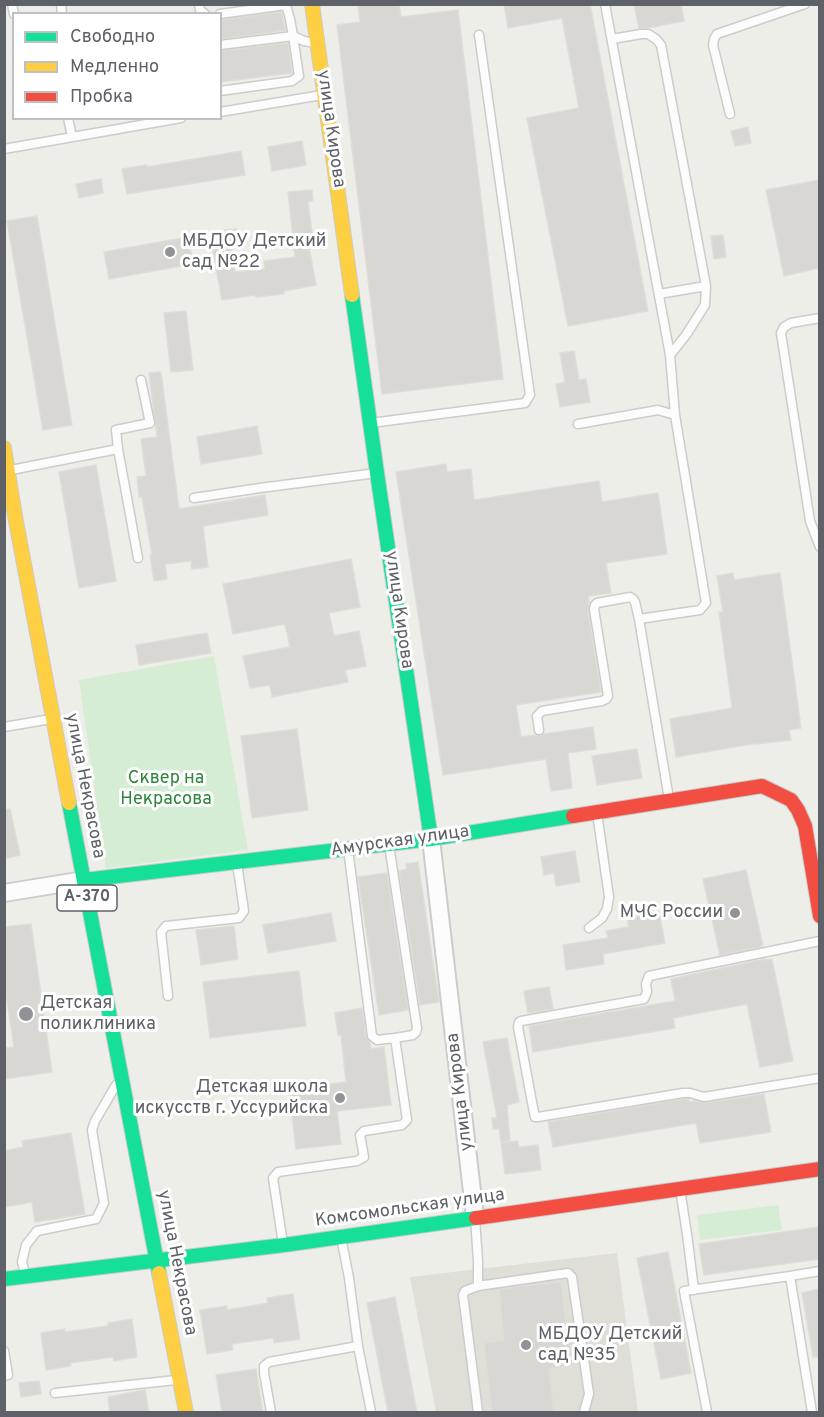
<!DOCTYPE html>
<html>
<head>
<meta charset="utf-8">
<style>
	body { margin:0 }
	#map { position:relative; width:824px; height:1417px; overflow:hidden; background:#eeeee9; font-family:Overpass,sans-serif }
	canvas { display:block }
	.frame { position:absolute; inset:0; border:6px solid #5e6168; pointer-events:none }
	.legend { position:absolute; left:12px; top:12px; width:210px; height:108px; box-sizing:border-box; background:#fff; border:2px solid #bfc0c3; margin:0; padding:8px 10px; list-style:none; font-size:18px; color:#5e6168 }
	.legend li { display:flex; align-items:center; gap:12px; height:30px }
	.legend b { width:30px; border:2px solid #bfc0c3 }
</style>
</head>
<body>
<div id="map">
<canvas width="824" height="1417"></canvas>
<div class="frame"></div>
<ul class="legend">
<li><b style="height:8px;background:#16e098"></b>Свободно</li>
<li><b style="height:8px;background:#ffcf43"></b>Медленно</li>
<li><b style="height:8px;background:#f24e42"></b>Пробка</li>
</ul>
</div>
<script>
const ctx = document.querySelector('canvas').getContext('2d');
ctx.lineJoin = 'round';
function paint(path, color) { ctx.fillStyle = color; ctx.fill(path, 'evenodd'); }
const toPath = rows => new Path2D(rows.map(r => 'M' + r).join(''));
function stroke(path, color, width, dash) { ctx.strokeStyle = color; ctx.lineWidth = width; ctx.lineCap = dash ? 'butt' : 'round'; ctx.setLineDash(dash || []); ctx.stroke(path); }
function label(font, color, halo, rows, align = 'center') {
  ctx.font = font + ' Overpass,sans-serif'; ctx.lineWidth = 6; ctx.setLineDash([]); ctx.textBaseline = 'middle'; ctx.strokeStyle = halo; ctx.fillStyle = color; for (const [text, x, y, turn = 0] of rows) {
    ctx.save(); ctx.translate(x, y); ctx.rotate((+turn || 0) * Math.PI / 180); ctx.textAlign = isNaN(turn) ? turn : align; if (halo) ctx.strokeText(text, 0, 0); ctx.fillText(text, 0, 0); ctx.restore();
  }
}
const education = toPath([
	[617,1253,638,1412,436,1412,410,1277]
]);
const green = toPath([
	[214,656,248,850,106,868,79,680],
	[778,1205,782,1230,700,1240,697,1215]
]);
const building = toPath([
	[358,4,399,4,401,17,458,10,503,379,382,394,337,25,360,22,358,4],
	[504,4,590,4,648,311,568,326,527,118,579,108,562,18,508,28,504,4],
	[634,4,681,4,684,21,648,28,639,28,634,4],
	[281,12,286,30,220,39,220,20,281,12],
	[288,43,292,73,220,82,220,51,288,43],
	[748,127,751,143,735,146,731,131,748,127],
	[302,141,306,165,272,171,268,147,302,141],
	[241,151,245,175,127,194,122,169,147,165,147,167,241,151],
	[101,179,103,193,79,198,76,184,101,179],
	[819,180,819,268,784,276,766,190,819,180],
	[312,190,313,201,308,202,313,240,308,241,316,285,284,291,284,294,256,297,255,295,222,300,211,241,227,239,225,230,237,229,239,244,231,245,235,272,265,269,264,261,295,257,288,192,312,190],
	[37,216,72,425,43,430,7,221,37,216],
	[723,235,726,257,714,259,711,236,723,235],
	[188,237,193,264,109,279,104,252,188,237],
	[186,311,193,370,171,372,164,313,186,311],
	[574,351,579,380,586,379,590,402,560,407,556,384,565,382,560,353,574,351],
	[161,372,179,509,265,495,268,515,203,526,208,567,192,569,191,561,165,564,167,579,154,581,150,555,152,555,142,497,139,497,137,477,146,476,141,439,157,437,149,373,161,372],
	[257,426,262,454,201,464,197,437,257,426],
	[446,464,447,472,471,469,474,500,599,481,602,502,658,493,667,554,606,563,611,593,588,596,589,603,588,610,601,692,516,705,521,737,535,735,539,736,544,734,593,727,596,749,568,753,572,788,551,791,546,759,443,775,396,472,446,464],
	[96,465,116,581,79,588,59,472,96,465],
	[351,559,360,607,329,613,334,636,359,631,366,666,345,670,348,682,272,697,270,685,250,688,243,656,290,647,285,624,233,634,223,584,351,559],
	[733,573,734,580,780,573,801,728,789,730,791,740,757,744,757,743,676,757,670,719,732,708,719,612,723,612,717,576,733,573],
	[207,633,211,653,139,665,136,645,207,633],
	[297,729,308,810,252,818,241,736,297,729],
	[637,749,642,778,597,785,592,756,637,749],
	[10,809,20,855,4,859,4,810,10,809],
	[575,851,580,882,556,886,554,873,544,875,541,857,575,851],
	[418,862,439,1002,420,1005,399,871,407,869,406,864,418,862],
	[746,870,763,946,720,955,703,879,746,870],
	[387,873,408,1010,379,1015,358,877,387,873],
	[659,912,665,943,603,954,604,964,566,970,563,945,608,938,606,931,629,927,627,918,659,912],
	[331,913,336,941,268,953,263,925,331,913],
	[31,924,52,1072,4,1079,4,1048,14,1047,4,981,4,927,31,924],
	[234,926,238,959,201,965,196,930,234,926],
	[765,959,766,960,772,959,793,1061,760,1067,747,1004,673,1018,675,1028,533,1052,529,1026,675,1001,671,979,765,959],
	[299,971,306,1026,210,1038,203,982,299,971],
	[549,987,553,1009,528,1013,524,991,549,987],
	[362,1008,366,1037,370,1043,371,1049,384,1047,391,1105,337,1111,341,1144,296,1149,289,1089,346,1082,341,1035,338,1035,335,1013,362,1008],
	[507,1038,519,1102,507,1105,510,1141,501,1142,499,1129,493,1129,492,1118,497,1118,483,1042,507,1038],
	[764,1094,771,1132,700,1143,696,1123,553,1147,548,1122,684,1099,689,1099,689,1102,696,1101,705,1103,764,1094],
	[71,1133,85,1214,35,1222,32,1202,4,1207,4,1151,23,1147,22,1141,71,1133],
	[518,1141,519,1147,538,1145,541,1170,505,1174,501,1143,518,1141],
	[819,1227,819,1259,704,1275,699,1244,819,1227],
	[668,1252,691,1373,661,1379,637,1258,668,1252],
	[561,1282,567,1333,569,1333,573,1365,549,1368,554,1413,492,1413,484,1343,504,1340,499,1289,561,1282],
	[819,1289,819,1357,813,1357,802,1293,819,1289],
	[293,1294,300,1339,274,1343,273,1338,232,1344,233,1350,207,1354,200,1310,227,1306,227,1310,268,1303,267,1298,293,1294],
	[395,1297,417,1413,388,1413,367,1303,395,1297],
	[132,1319,137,1357,114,1361,113,1357,70,1363,71,1366,46,1370,41,1333,65,1329,65,1332,108,1326,108,1323,132,1319],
	[256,1369,263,1413,222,1413,216,1375,256,1369],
	[39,1381,41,1394,21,1397,19,1383,39,1381],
	[145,1390,149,1413,110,1413,108,1397,145,1390]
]);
const lane = toPath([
	[12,4,14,14],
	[61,4,62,14],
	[199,4,200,10,205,14],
	[605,4,670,355,675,415],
	[220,14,286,5,290,19,293,36,304,41,316,43],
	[612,39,641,34,648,34,656,39,661,45,706,286],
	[220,45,293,36,299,76,292,81,220,91],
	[220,112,322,95],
	[730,114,713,45,714,39,717,34,805,4],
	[68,118,72,137],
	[4,149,181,118],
	[659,294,706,286,705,305,686,335,670,355],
	[820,318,791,323,784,327,781,333,810,521,820,547],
	[371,423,525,403,530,395,479,35],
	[578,424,658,410,675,415,706,603,700,610,639,619],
	[118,449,116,430,150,423,141,380],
	[11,470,118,449,138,558],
	[194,498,260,488,377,473],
	[4,727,51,719],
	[539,730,537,716,542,711,602,701,606,699,608,696,594,609,595,605,597,603,630,597,633,599,635,602,639,619,669,799],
	[348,849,372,1036,377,1040,395,1038,413,1035,416,1032,417,1028,389,845],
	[589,928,602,918,607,909,609,897,597,813],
	[820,941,649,976,646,984,647,992,644,999,521,1021,519,1022,518,1027,534,1113,535,1117,538,1117,683,1093,690,1093,704,1097,820,1078],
	[168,996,161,932,166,926,239,918,244,911,237,863],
	[680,1189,687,1234,694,1290],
	[475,1218,478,1261,478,1286],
	[341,1237,349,1278,358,1346,371,1412],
	[283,1244,273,1178,278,1172,357,1161,364,1157,360,1135,364,1131,402,1125,407,1120,395,1038],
	[25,1274,22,1262,26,1245,37,1231,96,1219,104,1203,92,1130,95,1121,116,1085],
	[790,1276,820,1271],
	[4,1351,8,1375,4,1376],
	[55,1393,176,1380],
	[271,1412,264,1373,264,1366,269,1362,358,1346],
	[478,1412,463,1295,465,1291,478,1286,568,1273,572,1277,589,1394,584,1412],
	[707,1412,684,1291,790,1276,812,1412]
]);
const street = toPath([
	[431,839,475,1217],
	[4,893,84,880]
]);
const fast = toPath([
	[352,295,377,473,431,839],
	[69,803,159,1273],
	[84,880,431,839,573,816],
	[4,1279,284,1245,476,1218]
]);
const slow = toPath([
	[312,4,352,295],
	[4,448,15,516,69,803],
	[159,1273,186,1412]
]);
const jam = toPath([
	[573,816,762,786,791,800,798,810,805,826,820,916],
	[476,1218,820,1169]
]);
const markers = [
	[170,252,6,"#909295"],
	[735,913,6,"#909295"],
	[26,1014,8,"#909295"],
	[340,1098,6,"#909295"],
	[526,1345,6,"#909295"]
];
const shields = [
	[87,898,60]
];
const shieldNames = [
	["А-370",87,898]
];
const streetNames = [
	["улица Кирова",330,129,82],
	["улица Кирова",398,610,82],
	["улица Некрасова",84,786,79],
	["Амурская улица",400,842,-8],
	["улица Кирова",461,1092,-97],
	["Комсомольская улица",410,1209,-8],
	["улица Некрасова",176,1263,79]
];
const poiNames = [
	["МБДОУ Детский",182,242],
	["сад №22",182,263],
	["МЧС России",723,913,"right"],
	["Детская",40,1004],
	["поликлиника",40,1025],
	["Детская школа",328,1088,"right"],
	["искусств г. Уссурийска",328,1109,"right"],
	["МБДОУ Детский",538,1335],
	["сад №35",538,1356]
];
const parkNames = [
	["Сквер на",166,779],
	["Некрасова",166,800]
];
paint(education, '#dfded7');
paint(green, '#d5ecd5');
paint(building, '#d8d7d4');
stroke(building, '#deddd8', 1.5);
stroke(lane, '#cbcccb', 11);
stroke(street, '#cbcccb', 20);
stroke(fast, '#cbcbcb', 16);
stroke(slow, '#cbcbcb', 16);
stroke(jam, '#cbcbcb', 16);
stroke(lane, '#fcfcfc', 8);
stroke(street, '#fcfcfc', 16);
stroke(fast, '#16e098', 14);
stroke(slow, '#ffcf43', 14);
stroke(jam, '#f24e42', 14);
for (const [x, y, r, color] of markers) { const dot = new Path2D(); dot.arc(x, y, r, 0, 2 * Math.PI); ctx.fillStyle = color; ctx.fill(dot); stroke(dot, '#fff', 2); }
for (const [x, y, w] of shields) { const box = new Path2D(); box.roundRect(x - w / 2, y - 13, w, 26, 4.5); ctx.fillStyle = '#fff'; ctx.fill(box); stroke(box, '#5e6168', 1.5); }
label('bold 16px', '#5e6168', null, shieldNames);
label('18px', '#5e6168', '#fff', streetNames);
label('18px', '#5e6168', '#fff', poiNames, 'left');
label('18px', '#2e863a', '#fff', parkNames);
</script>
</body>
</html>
